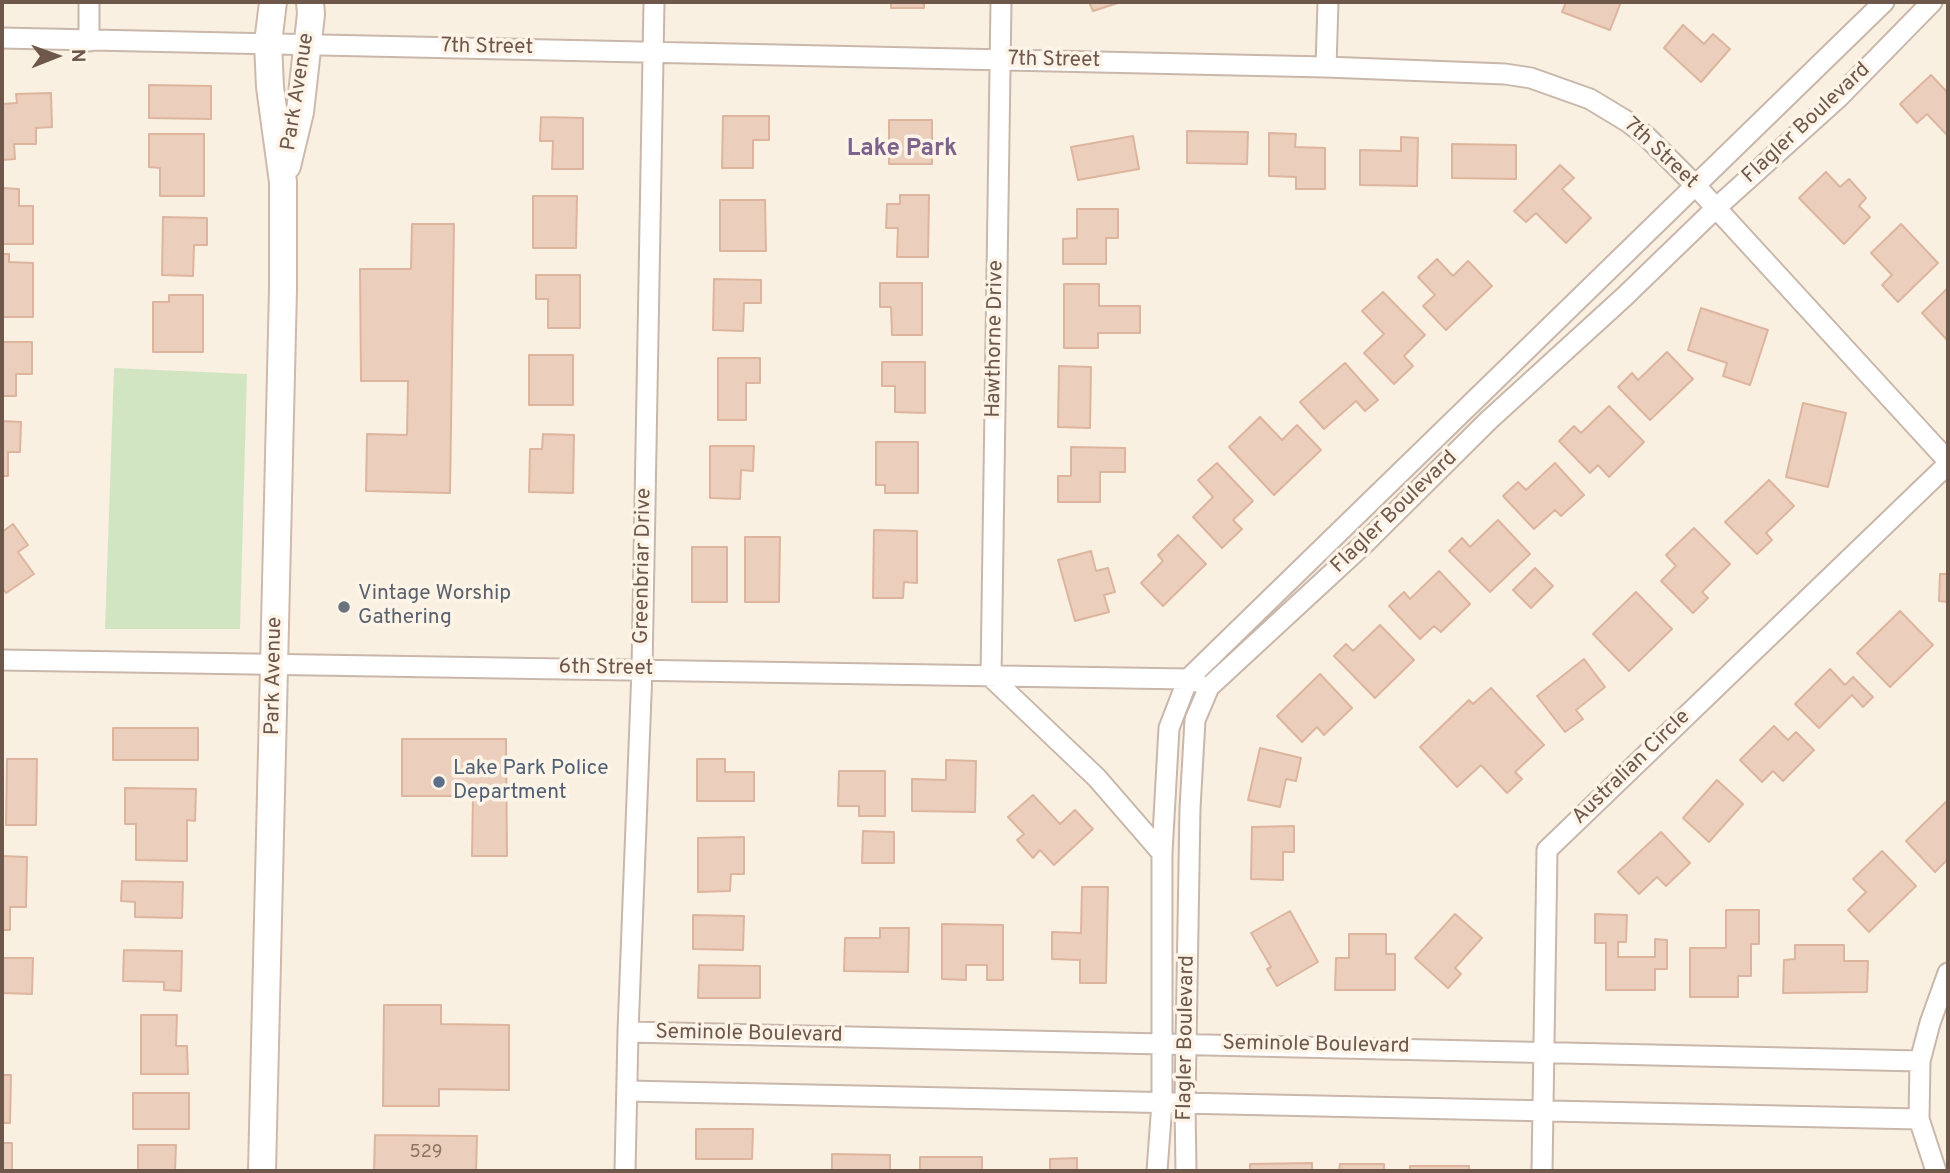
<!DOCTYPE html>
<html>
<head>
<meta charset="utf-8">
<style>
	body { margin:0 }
	#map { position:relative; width:1950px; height:1173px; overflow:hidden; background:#f9f0e1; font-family:Overpass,sans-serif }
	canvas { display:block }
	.frame { position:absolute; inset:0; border:4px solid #6e574b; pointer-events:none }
	.north { position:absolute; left:21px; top:21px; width:70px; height:70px; -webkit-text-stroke:5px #fdf4e7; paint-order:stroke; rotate:89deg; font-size:19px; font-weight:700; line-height:28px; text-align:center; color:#6e574b }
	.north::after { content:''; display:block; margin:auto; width:24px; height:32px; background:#6e574b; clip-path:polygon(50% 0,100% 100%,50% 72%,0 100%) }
</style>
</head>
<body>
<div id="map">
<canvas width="1950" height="1173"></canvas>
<div class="frame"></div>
<div class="north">N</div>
</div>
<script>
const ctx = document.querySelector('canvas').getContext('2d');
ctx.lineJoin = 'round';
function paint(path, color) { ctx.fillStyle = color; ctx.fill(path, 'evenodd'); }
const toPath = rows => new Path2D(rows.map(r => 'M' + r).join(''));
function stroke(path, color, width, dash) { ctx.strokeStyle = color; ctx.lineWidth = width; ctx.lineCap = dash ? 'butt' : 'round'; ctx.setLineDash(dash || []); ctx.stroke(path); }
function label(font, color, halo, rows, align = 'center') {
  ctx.font = font + ' Overpass,sans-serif'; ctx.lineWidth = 7; ctx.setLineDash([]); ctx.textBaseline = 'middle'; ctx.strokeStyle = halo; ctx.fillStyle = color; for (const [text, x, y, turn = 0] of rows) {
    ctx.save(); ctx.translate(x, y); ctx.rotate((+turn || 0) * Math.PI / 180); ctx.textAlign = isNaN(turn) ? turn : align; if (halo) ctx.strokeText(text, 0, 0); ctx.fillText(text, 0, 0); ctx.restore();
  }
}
const green = toPath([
	[114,368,247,374,240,629,105,629]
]);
const building = toPath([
	[891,2,924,2,924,8,891,8,891,2],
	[1089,2,1121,2,1093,11,1089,2],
	[1566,2,1621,2,1610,30,1562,12,1566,2],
	[1683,25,1704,44,1713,34,1730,49,1701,82,1664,48,1683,25],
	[1931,75,1948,93,1947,135,1927,114,1917,123,1900,104,1931,75],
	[149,85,211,86,211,119,149,118,149,85],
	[51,93,52,127,36,128,36,144,14,144,15,159,2,160,2,104,17,103,16,94,51,93],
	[723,116,769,116,769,140,753,140,753,168,722,168,723,116],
	[541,117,583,118,583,169,552,169,553,141,540,141,541,117],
	[889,120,932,120,932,164,889,164,889,120],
	[1187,131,1248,132,1247,164,1187,163,1187,131],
	[1269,133,1296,134,1295,147,1325,148,1325,189,1296,189,1296,177,1269,176,1269,133],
	[149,134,204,134,204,196,160,196,160,168,149,167,149,134],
	[1133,136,1139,169,1078,180,1071,147,1133,136],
	[1401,137,1418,138,1417,186,1360,185,1360,150,1401,151,1401,137],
	[1452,144,1516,145,1516,179,1452,178,1452,144],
	[1560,165,1574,178,1562,189,1591,218,1566,243,1536,213,1526,222,1514,211,1560,165],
	[1826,172,1840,187,1849,179,1866,198,1859,206,1870,217,1844,244,1799,198,1826,172],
	[2,188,19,189,19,206,33,206,33,244,2,244,2,188],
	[900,195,929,195,928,257,897,257,898,228,886,228,887,204,900,204,900,195],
	[533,196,577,196,576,248,533,248,533,196],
	[720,200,765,200,766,251,720,251,720,200],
	[1077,209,1118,209,1118,238,1106,238,1106,264,1063,264,1063,239,1077,238,1077,209],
	[163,217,207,218,207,245,194,245,193,276,162,275,163,217],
	[412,224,454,224,450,493,366,491,367,434,407,435,408,381,361,381,360,269,411,269,412,224],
	[1901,224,1938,263,1898,302,1882,285,1892,275,1871,253,1901,224],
	[2,254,9,254,9,262,33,263,33,317,2,317,2,254],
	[1437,259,1453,276,1468,261,1492,286,1446,330,1423,306,1435,295,1418,277,1437,259],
	[536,275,580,275,580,328,548,328,548,299,536,299,536,275],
	[714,279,761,280,761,303,744,303,743,331,713,330,714,279],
	[880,283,922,283,922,335,892,335,891,307,880,307,880,283],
	[1064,284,1099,284,1099,306,1140,306,1140,333,1098,333,1098,348,1064,348,1064,284],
	[1948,288,1948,341,1922,313,1948,288],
	[1383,292,1425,335,1404,356,1413,366,1394,384,1364,353,1384,334,1362,311,1383,292],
	[169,295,203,295,203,352,153,352,153,302,169,302,169,295],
	[1701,308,1768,330,1750,385,1723,376,1727,363,1688,350,1701,308],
	[2,342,32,342,32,374,16,374,16,396,2,396,2,342],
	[1667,352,1693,379,1650,420,1618,387,1632,373,1638,380,1667,352],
	[529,355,573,355,573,405,529,405,529,355],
	[718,358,760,358,760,383,746,383,746,420,718,420,718,358],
	[882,362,925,362,925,413,895,412,895,386,882,386,882,362],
	[1345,363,1378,400,1365,411,1356,401,1324,429,1300,402,1345,363],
	[1059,366,1091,367,1090,428,1058,427,1059,366],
	[1803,403,1846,413,1828,487,1786,477,1803,403],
	[1609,406,1644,442,1609,477,1598,465,1590,473,1559,441,1574,426,1581,433,1609,406],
	[1260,417,1282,440,1297,425,1321,450,1274,495,1229,447,1260,417],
	[2,421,21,422,20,452,8,452,8,476,2,476,2,421],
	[543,434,574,435,573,493,529,492,530,449,542,449,543,434],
	[876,442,918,442,918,493,885,493,885,485,876,485,876,442],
	[710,446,754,446,753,471,741,470,740,499,710,498,710,446],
	[1071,447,1125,448,1125,472,1100,472,1100,502,1058,502,1058,476,1071,476,1071,447],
	[1217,463,1253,501,1233,520,1242,529,1222,548,1193,517,1213,497,1198,480,1217,463],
	[1555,463,1584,495,1561,516,1555,510,1534,529,1503,496,1518,482,1526,490,1555,463],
	[1769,480,1794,506,1766,533,1772,540,1757,554,1725,522,1769,480],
	[1498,520,1530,554,1490,592,1449,551,1462,538,1470,547,1498,520],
	[13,524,28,545,18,552,34,574,6,593,2,587,2,532,13,524],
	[1694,528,1730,564,1702,592,1708,598,1693,613,1661,581,1676,566,1666,555,1694,528],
	[874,530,917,531,917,583,904,582,903,598,873,598,874,530],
	[1178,535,1206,564,1163,606,1141,583,1163,561,1158,555,1178,535],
	[745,537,780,537,779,602,745,602,745,537],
	[692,547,727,547,727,602,692,602,692,547],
	[1091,551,1096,571,1108,568,1115,592,1104,595,1109,612,1075,621,1058,560,1091,551],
	[1535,568,1553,586,1531,608,1513,590,1535,568],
	[1439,571,1470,604,1441,632,1434,626,1420,639,1389,606,1404,592,1410,599,1439,571],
	[1940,574,1948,574,1948,602,1939,601,1940,574],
	[1636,592,1672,629,1629,671,1593,634,1636,592],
	[1900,611,1933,645,1890,687,1857,653,1900,611],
	[1380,625,1414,660,1375,698,1334,656,1346,644,1353,651,1380,625],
	[1584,659,1605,687,1576,710,1583,719,1565,732,1537,696,1584,659],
	[1830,669,1845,685,1853,677,1873,697,1863,707,1852,695,1819,728,1795,704,1830,669],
	[1320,674,1352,708,1324,735,1317,727,1302,742,1277,716,1320,674],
	[1491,688,1544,745,1515,772,1522,779,1507,793,1481,765,1457,787,1420,747,1469,700,1473,704,1491,688],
	[1774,726,1788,740,1796,732,1814,750,1783,781,1773,771,1762,782,1740,760,1774,726],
	[113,728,198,728,198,760,113,760,113,728],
	[402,739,506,739,507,856,472,856,473,796,402,796,402,739],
	[1260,748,1301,758,1296,781,1286,779,1280,807,1248,800,1260,748],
	[7,759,37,759,36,825,6,825,7,759],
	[697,759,725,759,725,772,754,772,754,801,697,801,697,759],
	[946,760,976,761,975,812,912,811,912,779,946,780,946,760],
	[839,771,885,771,885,816,859,816,859,806,838,806,839,771],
	[1717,780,1743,804,1709,842,1683,818,1717,780],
	[125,788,196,789,195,821,187,820,187,861,136,860,136,824,125,824,125,788],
	[1033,795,1060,824,1075,810,1093,829,1054,865,1040,850,1033,858,1017,840,1024,834,1008,817,1033,795],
	[1948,800,1948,859,1935,872,1906,841,1948,800],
	[1294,826,1294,852,1283,852,1283,880,1251,879,1252,827,1294,826],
	[863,831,894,832,894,863,862,863,863,831],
	[1661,832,1690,863,1666,886,1657,877,1639,894,1618,872,1661,832],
	[744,837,744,874,731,874,730,891,698,892,698,838,744,837],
	[1882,851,1916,886,1869,932,1848,910,1866,892,1853,879,1882,851],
	[2,856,27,857,26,907,10,907,10,930,2,930,2,856],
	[122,881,183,882,182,918,135,917,135,902,121,901,122,881],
	[1082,887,1108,887,1106,983,1080,983,1080,960,1052,959,1052,932,1081,933,1082,887],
	[1726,910,1759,910,1759,944,1751,944,1751,976,1738,976,1738,997,1690,997,1690,948,1726,948,1726,910],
	[1290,911,1318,962,1277,986,1267,969,1271,967,1251,933,1290,911],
	[1455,914,1482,938,1455,968,1461,974,1448,988,1415,958,1455,914],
	[1595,914,1627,915,1626,942,1618,942,1618,957,1655,957,1655,939,1667,940,1667,969,1655,969,1655,990,1606,990,1606,943,1595,943,1595,914],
	[693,915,744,916,743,950,693,949,693,915],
	[942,924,1003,925,1003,980,987,980,987,965,966,965,966,980,942,979,942,924],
	[880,928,909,928,908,972,844,971,845,938,880,938,880,928],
	[1349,934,1386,934,1386,954,1395,954,1395,990,1335,990,1336,958,1349,958,1349,934],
	[1795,945,1844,945,1844,961,1868,961,1867,992,1783,993,1784,960,1795,959,1795,945],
	[124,950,182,951,181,991,164,990,164,982,123,981,124,950],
	[2,958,33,958,32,994,2,993,2,958],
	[699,965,760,966,760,998,698,998,699,965],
	[384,1005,441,1005,441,1024,509,1025,509,1090,439,1089,439,1106,383,1106,384,1005],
	[141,1015,177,1015,176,1046,187,1046,188,1074,141,1074,141,1015],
	[2,1075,11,1075,10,1123,2,1123,2,1075],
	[133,1093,189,1093,189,1129,133,1129,133,1093],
	[696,1129,753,1129,752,1159,696,1159,696,1129],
	[375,1135,477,1136,476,1171,374,1171,375,1135],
	[2,1143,12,1143,12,1171,2,1171,2,1143],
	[138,1145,176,1145,175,1171,138,1171,138,1145],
	[832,1154,890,1155,890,1171,832,1171,832,1154],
	[920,1157,982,1157,982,1171,920,1171,920,1157],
	[1077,1158,1077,1171,1050,1171,1050,1159,1077,1158],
	[1312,1163,1312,1171,1250,1171,1250,1164,1312,1163],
	[1340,1164,1384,1164,1384,1171,1339,1171,1340,1164],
	[1410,1166,1469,1166,1469,1171,1410,1171,1410,1166]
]);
const street = toPath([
	[1001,2,991,677,1097,778,1162,853],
	[2,38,1326,67,1505,74,1531,78,1590,99,1628,122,1646,136,1695,185,1948,461],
	[89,41,89,2],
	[1326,67,1328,2],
	[2,660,1188,679,1197,682],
	[628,1032,1920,1061],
	[627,1091,1919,1119],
	[625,1171,628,1032,642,670,654,2],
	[1157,1171,1162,1103,1162,853,1169,728,1188,679,1884,2],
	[1186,1171,1185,1104,1190,808,1195,720,1209,687,1365,543,1489,420,1624,297,1716,208,1838,98,1932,2],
	[1542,1171,1547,850,1948,464],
	[1936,1171,1919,1119,1920,1061,1930,1023,1948,973]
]);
const secondary = toPath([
	[287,166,300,112,311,14,310,2],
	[262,1171,283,289,283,182,270,87,268,43,273,2]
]);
const markers = [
	[344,607,7,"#6b7280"],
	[439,782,7,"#5c6f8a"]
];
const numberNames = [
	["529",426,1153]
];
const streetNames = [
	["7th Street",487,48,1],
	["7th Street",1054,61,1],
	["Park Avenue",299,92,-81],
	["Flagler Boulevard",1807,124,-43],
	["7th Street",1660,154,43],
	["Hawthorne Drive",996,339,-89],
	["Flagler Boulevard",1395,513,-44],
	["Greenbriar Drive",644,566,-89],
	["6th Street",606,669,1],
	["Park Avenue",275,676,-89],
	["Australian Circle",1632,768,-44],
	["Seminole Boulevard",749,1035,1],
	["Flagler Boulevard",1187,1038,-89],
	["Seminole Boulevard",1316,1046,1]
];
const worshipNames = [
	["Vintage Worship",358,595],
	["Gathering",358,619]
];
const serviceNames = [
	["Lake Park Police",453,770],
	["Department",453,794]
];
const quarterNames = [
	["Lake Park",902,150]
];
paint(green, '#d1e5c2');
paint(building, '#eccebc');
stroke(building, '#ddb59e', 2);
stroke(street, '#c8b7aa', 23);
stroke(secondary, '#ceb9aa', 30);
stroke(street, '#fff', 19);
stroke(secondary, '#fff', 26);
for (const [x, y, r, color] of markers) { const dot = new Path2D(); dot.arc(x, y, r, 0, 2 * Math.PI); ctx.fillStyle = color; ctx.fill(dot); stroke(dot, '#fdf4e7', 2.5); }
label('18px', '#8e7567', null, numberNames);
label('21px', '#6e574b', '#fdf4e7', streetNames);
label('21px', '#5b616d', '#fdf4e7', worshipNames, 'left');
label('21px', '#4e5e75', '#fdf4e7', serviceNames, 'left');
label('bold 24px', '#7c638b', '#fdf4e7', quarterNames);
</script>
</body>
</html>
